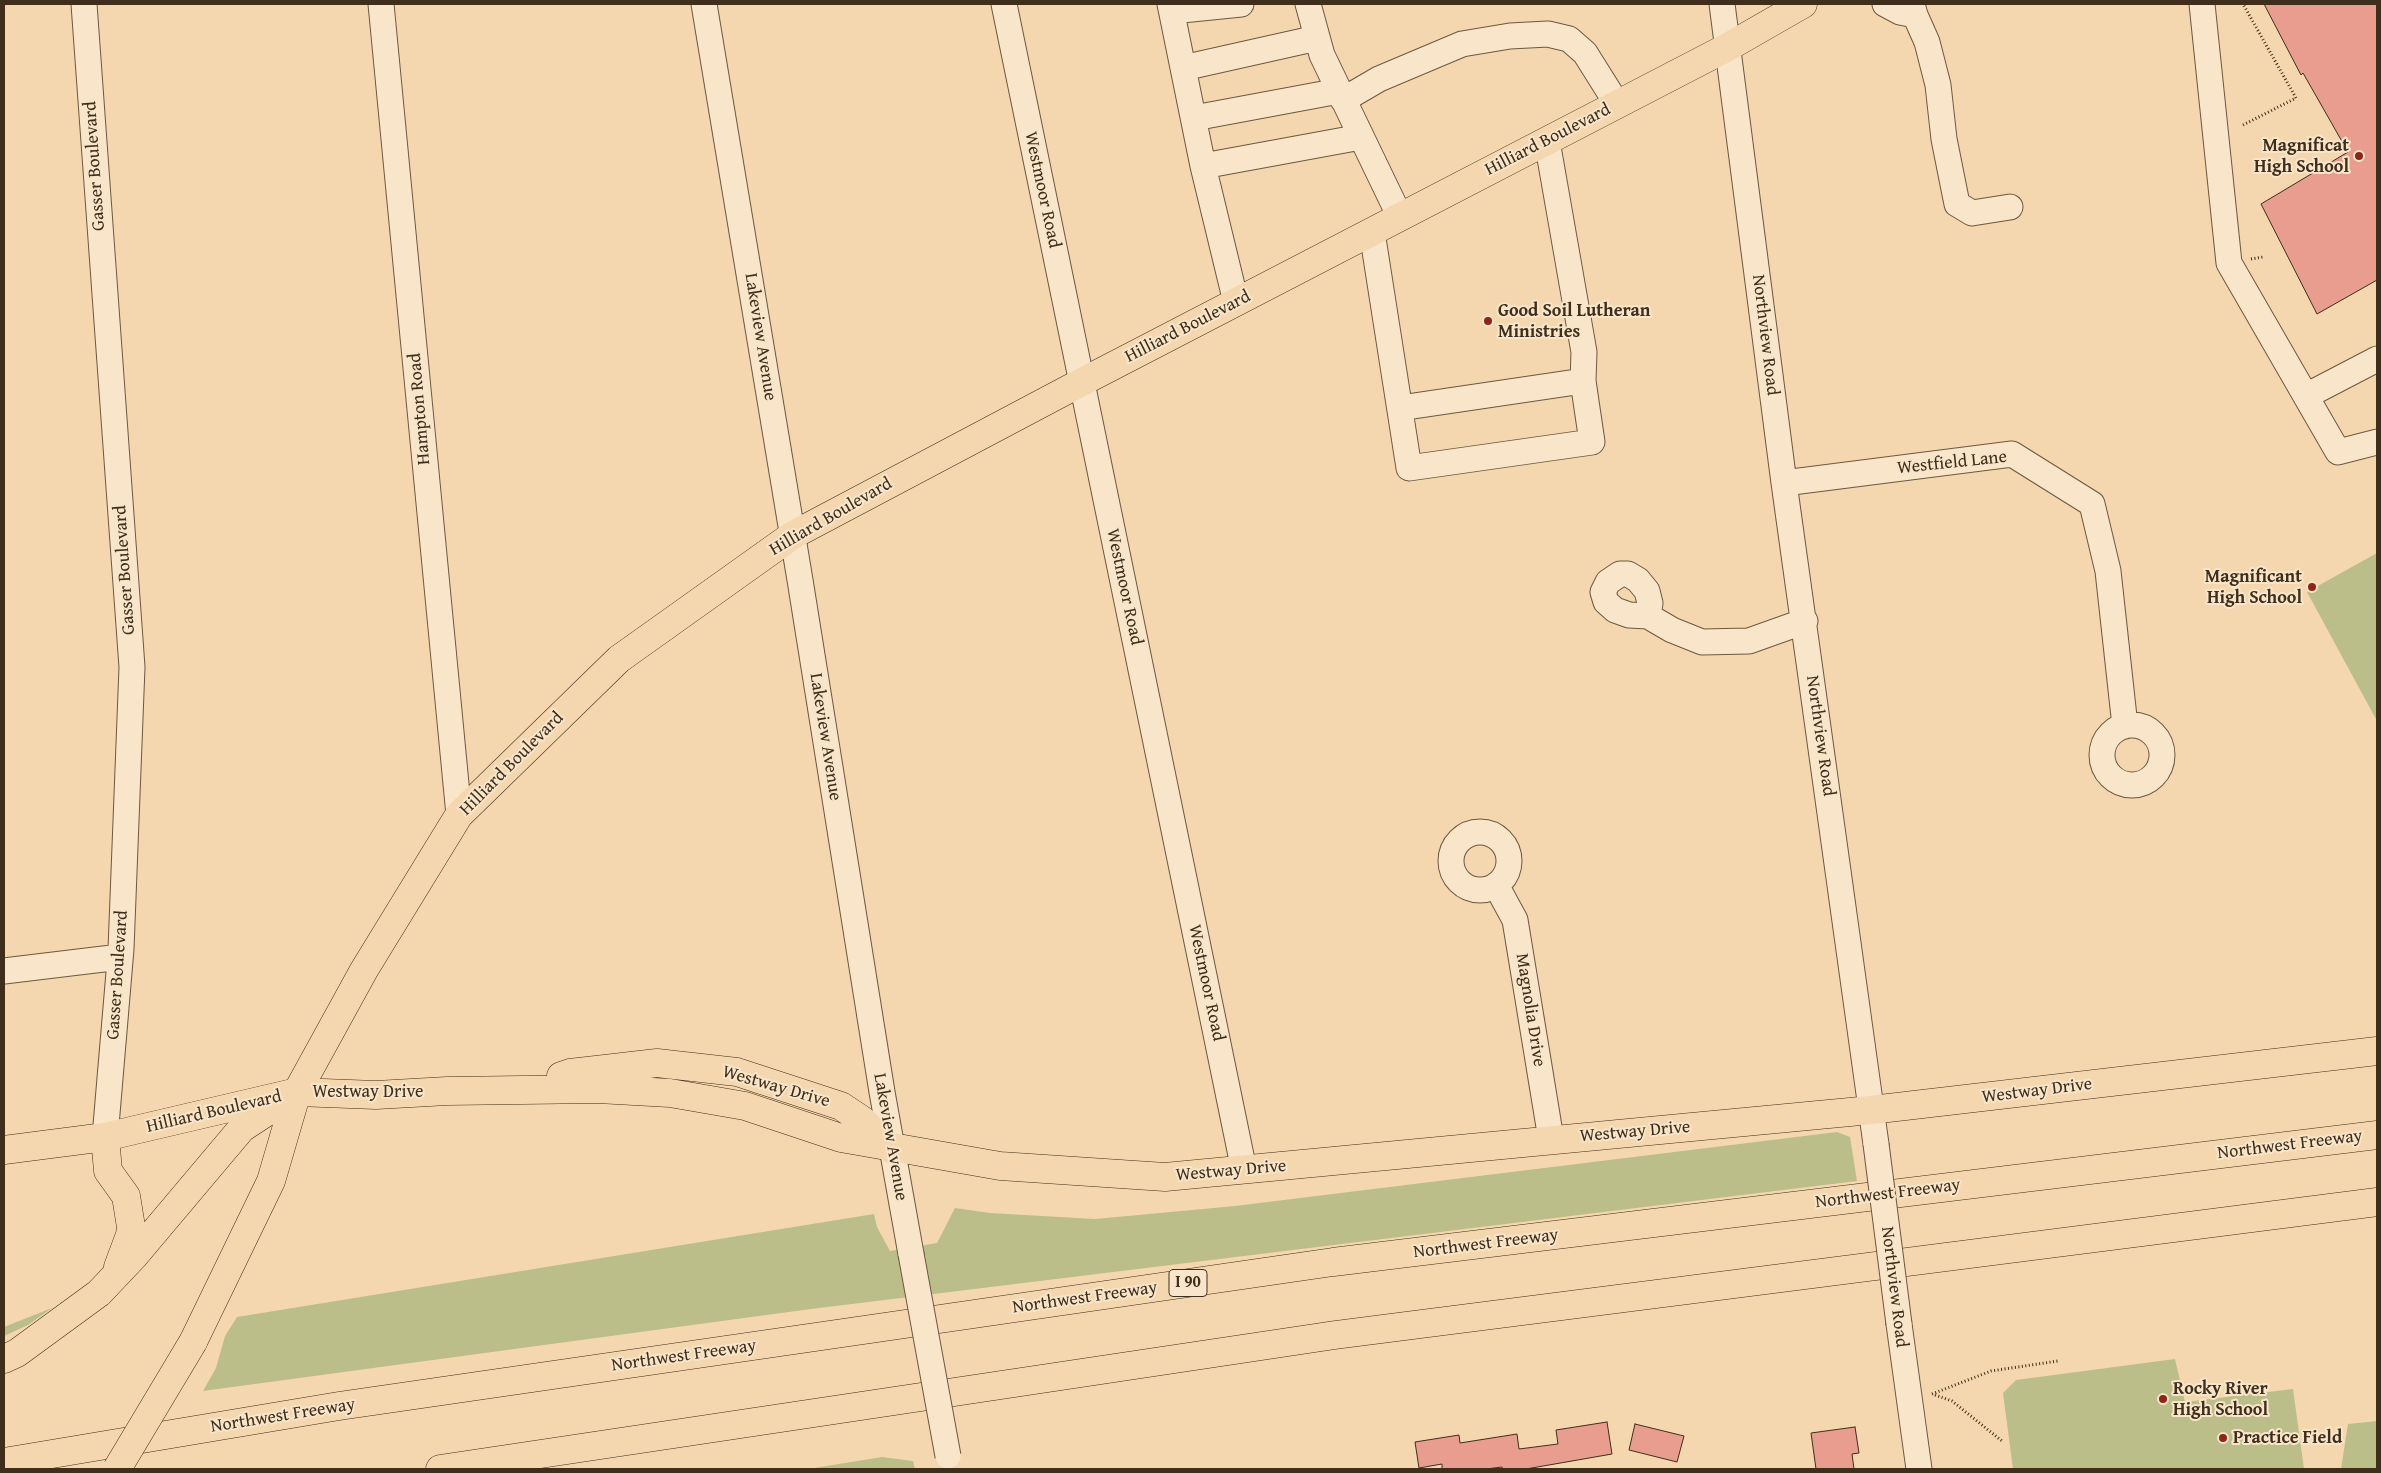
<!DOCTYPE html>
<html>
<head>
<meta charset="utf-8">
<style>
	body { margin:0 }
	#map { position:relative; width:2381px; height:1473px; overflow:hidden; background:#f4d7ae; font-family:"Gentium Book Plus",serif }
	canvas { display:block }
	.frame { position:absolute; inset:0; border:5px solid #3e2e1b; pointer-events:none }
</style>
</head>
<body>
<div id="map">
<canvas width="2381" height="1473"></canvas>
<div class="frame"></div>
</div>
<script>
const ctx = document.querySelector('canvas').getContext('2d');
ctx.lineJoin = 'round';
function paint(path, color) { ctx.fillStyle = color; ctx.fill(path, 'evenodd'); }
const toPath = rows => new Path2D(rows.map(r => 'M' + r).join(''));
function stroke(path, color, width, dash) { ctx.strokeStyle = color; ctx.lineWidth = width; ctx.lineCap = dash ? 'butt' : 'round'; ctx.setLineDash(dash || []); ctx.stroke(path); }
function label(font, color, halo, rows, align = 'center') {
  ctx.font = font + ' "Gentium Book Plus",serif'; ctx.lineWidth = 4; ctx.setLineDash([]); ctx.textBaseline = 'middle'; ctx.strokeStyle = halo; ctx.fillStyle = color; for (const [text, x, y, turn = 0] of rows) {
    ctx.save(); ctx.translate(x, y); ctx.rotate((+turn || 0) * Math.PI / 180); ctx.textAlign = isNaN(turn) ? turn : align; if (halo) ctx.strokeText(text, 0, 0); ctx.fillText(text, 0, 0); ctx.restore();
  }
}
const green = toPath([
	[2377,553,2377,721,2307,592],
	[1837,1132,1850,1137,1857,1181,811,1309,203,1391,216,1368,225,1336,237,1317,874,1214,877,1227,890,1251,937,1243,955,1208,990,1213,1095,1219,1235,1206],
	[52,1308,28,1325,4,1336,4,1327],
	[2175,1359,2185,1402,2293,1389,2304,1469,2013,1469,2003,1393,2016,1380],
	[2377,1421,2377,1469,2341,1469,2348,1424],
	[882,1457,913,1461,915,1469,808,1469]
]);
const building = toPath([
	[2264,4,2377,4,2377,280,2317,314,2261,204,2348,152,2303,73,2301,75,2264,4],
	[1607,1422,1612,1454,1526,1469,1503,1469,1502,1467,1486,1469,1442,1469,1442,1464,1419,1468,1415,1442,1459,1435,1460,1443,1517,1434,1519,1449,1558,1444,1556,1430,1607,1422],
	[1635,1424,1684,1436,1677,1462,1629,1450,1635,1424],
	[1855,1427,1859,1453,1852,1454,1854,1469,1816,1469,1811,1433,1855,1427]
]);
const path = toPath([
	[2243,125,2296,98,2243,4],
	[2251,259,2263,257],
	[1932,1394,1991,1371,2058,1361],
	[1935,1395,1952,1401,2002,1441]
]);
const minor = toPath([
	[84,4,132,667,121,949,105,1137],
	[381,4,459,815],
	[704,4,800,580,882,1092,911,1254],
	[1004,4,1244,1170],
	[1170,4,1203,166,1236,302],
	[1308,4,1322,55,1400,217],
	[1722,4,1784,483,1876,1144],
	[1885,4,1900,12,1915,15],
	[1912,4,1915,15,1927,42,1938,85,1944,139,1957,204,1972,213,2010,207],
	[2202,4,2229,263,2338,452,2377,442],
	[1172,11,1241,4],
	[1183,68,1317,38],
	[1343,100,1379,79,1462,44,1510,36,1548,34,1569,39,1585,53,1617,104],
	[1194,118,1339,91],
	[1547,141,1584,352,1583,381],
	[1203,166,1361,137],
	[1372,232,1409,468,1592,442,1583,381,1400,408],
	[2306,396,2377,359],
	[1784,483,2012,454,2092,504,2108,571,2125,726],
	[1648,616,1650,603,1647,591,1638,580,1628,574,1620,574,1608,582,1603,592,1606,602,1615,610,1629,615,1648,616,1672,630,1702,642,1749,641,1805,621],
	'2102 755a30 30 0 1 1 60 0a30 30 0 1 1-60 0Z',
	'1451 861a29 29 0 1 1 58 0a29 29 0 1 1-58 0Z',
	[1496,885,1515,920,1551,1139],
	[4,971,120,957],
	[1899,1324,1919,1469]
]);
const major = toPath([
	[561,1076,570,1073,657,1063,737,1072,841,1106,862,1120,891,1149],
	[297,1092,364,970,459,815,619,659,793,535,1082,382,1728,47,1803,4],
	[4,1150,105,1137,297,1092,376,1095,447,1091,598,1089,670,1093,745,1106,841,1138,1000,1166,1165,1177,1871,1110,2377,1051]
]);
const highway = toPath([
	[105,1137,108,1171,126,1196,131,1227,130,1235,118,1267],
	[193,1342,271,1181,297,1092],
	[4,1359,17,1353,99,1293,135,1255,242,1128,297,1092],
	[4,1462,339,1406,1333,1262,2377,1135],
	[440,1469,1335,1335,2377,1202]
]);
const minorBridge = toPath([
	[1876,1144,1899,1324],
	[911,1254,948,1456]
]);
const highwayBridge = toPath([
	[117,1469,193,1342]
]);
const markers = [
	[2359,156,5,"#8f2418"],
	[1488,321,5,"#8f2418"],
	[2312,587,5,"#8f2418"],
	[2163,1399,5,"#8f2418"],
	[2223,1438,5,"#8f2418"]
];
const shields = [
	[1188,1283,38]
];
const shieldNames = [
	["I 90",1188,1283]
];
const streetNames = [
	["Hilliard Boulevard",1548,140,-27],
	["Gasser Boulevard",95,166,-94],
	["Westmoor Road",1042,190,78],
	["Hilliard Boulevard",1188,327,-27],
	["Northview Road",1765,335,83],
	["Lakeview Avenue",760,337,81],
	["Hampton Road",420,409,-95],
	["Westfield Lane",1952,463,-6],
	["Hilliard Boulevard",831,517,-30],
	["Gasser Boulevard",125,570,-94],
	["Westmoor Road",1124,587,78],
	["Northview Road",1820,736,82],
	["Lakeview Avenue",825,737,81],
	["Hilliard Boulevard",512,764,-45],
	["Gasser Boulevard",118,975,-86],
	["Westmoor Road",1206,983,78],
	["Magnolia Drive",1530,1010,81],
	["Westway Drive",776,1087,16],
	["Westway Drive",2037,1091,-7],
	["Westway Drive",368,1092],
	["Hilliard Boulevard",214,1112,-13],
	["Westway Drive",1635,1132,-5],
	["Lakeview Avenue",890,1137,80],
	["Northwest Freeway",2290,1145,-7],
	["Westway Drive",1231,1171,-5],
	["Northwest Freeway",1888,1194,-7],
	["Northwest Freeway",1486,1244,-7],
	["Northview Road",1894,1287,83],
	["Northwest Freeway",1085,1298,-8],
	["Northwest Freeway",684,1356,-8],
	["Northwest Freeway",283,1416,-9]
];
const poiNames = [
	["Magnificat",2349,146,"right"],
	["High School",2349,167,"right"],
	["Good Soil Lutheran",1498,311],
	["Ministries",1498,332],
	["Magnificant",2302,577,"right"],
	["High School",2302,598,"right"],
	["Rocky River",2173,1389],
	["High School",2173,1410],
	["Practice Field",2233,1438]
];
paint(green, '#bcbe8a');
paint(building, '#e89d8e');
stroke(building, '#3e2e1b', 1);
stroke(minor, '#6c5840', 27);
stroke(major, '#3e2e1b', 29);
stroke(highway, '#3e2e1b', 29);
stroke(path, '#3e2e1b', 3, [1, 2.5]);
stroke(minor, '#f8e5ca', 25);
stroke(major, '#f4d7ae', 28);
stroke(highway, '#f4d7ae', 28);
stroke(minorBridge, '#6c5840', 27, []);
stroke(highwayBridge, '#3e2e1b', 29, []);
stroke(minorBridge, '#f8e5ca', 25);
stroke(highwayBridge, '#f4d7ae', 28);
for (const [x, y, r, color] of markers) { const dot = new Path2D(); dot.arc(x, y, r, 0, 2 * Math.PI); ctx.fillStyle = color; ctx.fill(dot); stroke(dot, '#f8e5ca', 2); }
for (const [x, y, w] of shields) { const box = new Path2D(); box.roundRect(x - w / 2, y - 13.5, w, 27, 4); ctx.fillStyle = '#f8e5ca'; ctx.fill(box); stroke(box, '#3e2e1b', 1); }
label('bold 16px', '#3e2e1b', null, shieldNames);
label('18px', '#3e2e1b', '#f8e5ca', streetNames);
label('bold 18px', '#3e2e1b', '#f8e5ca', poiNames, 'left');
</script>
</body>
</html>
